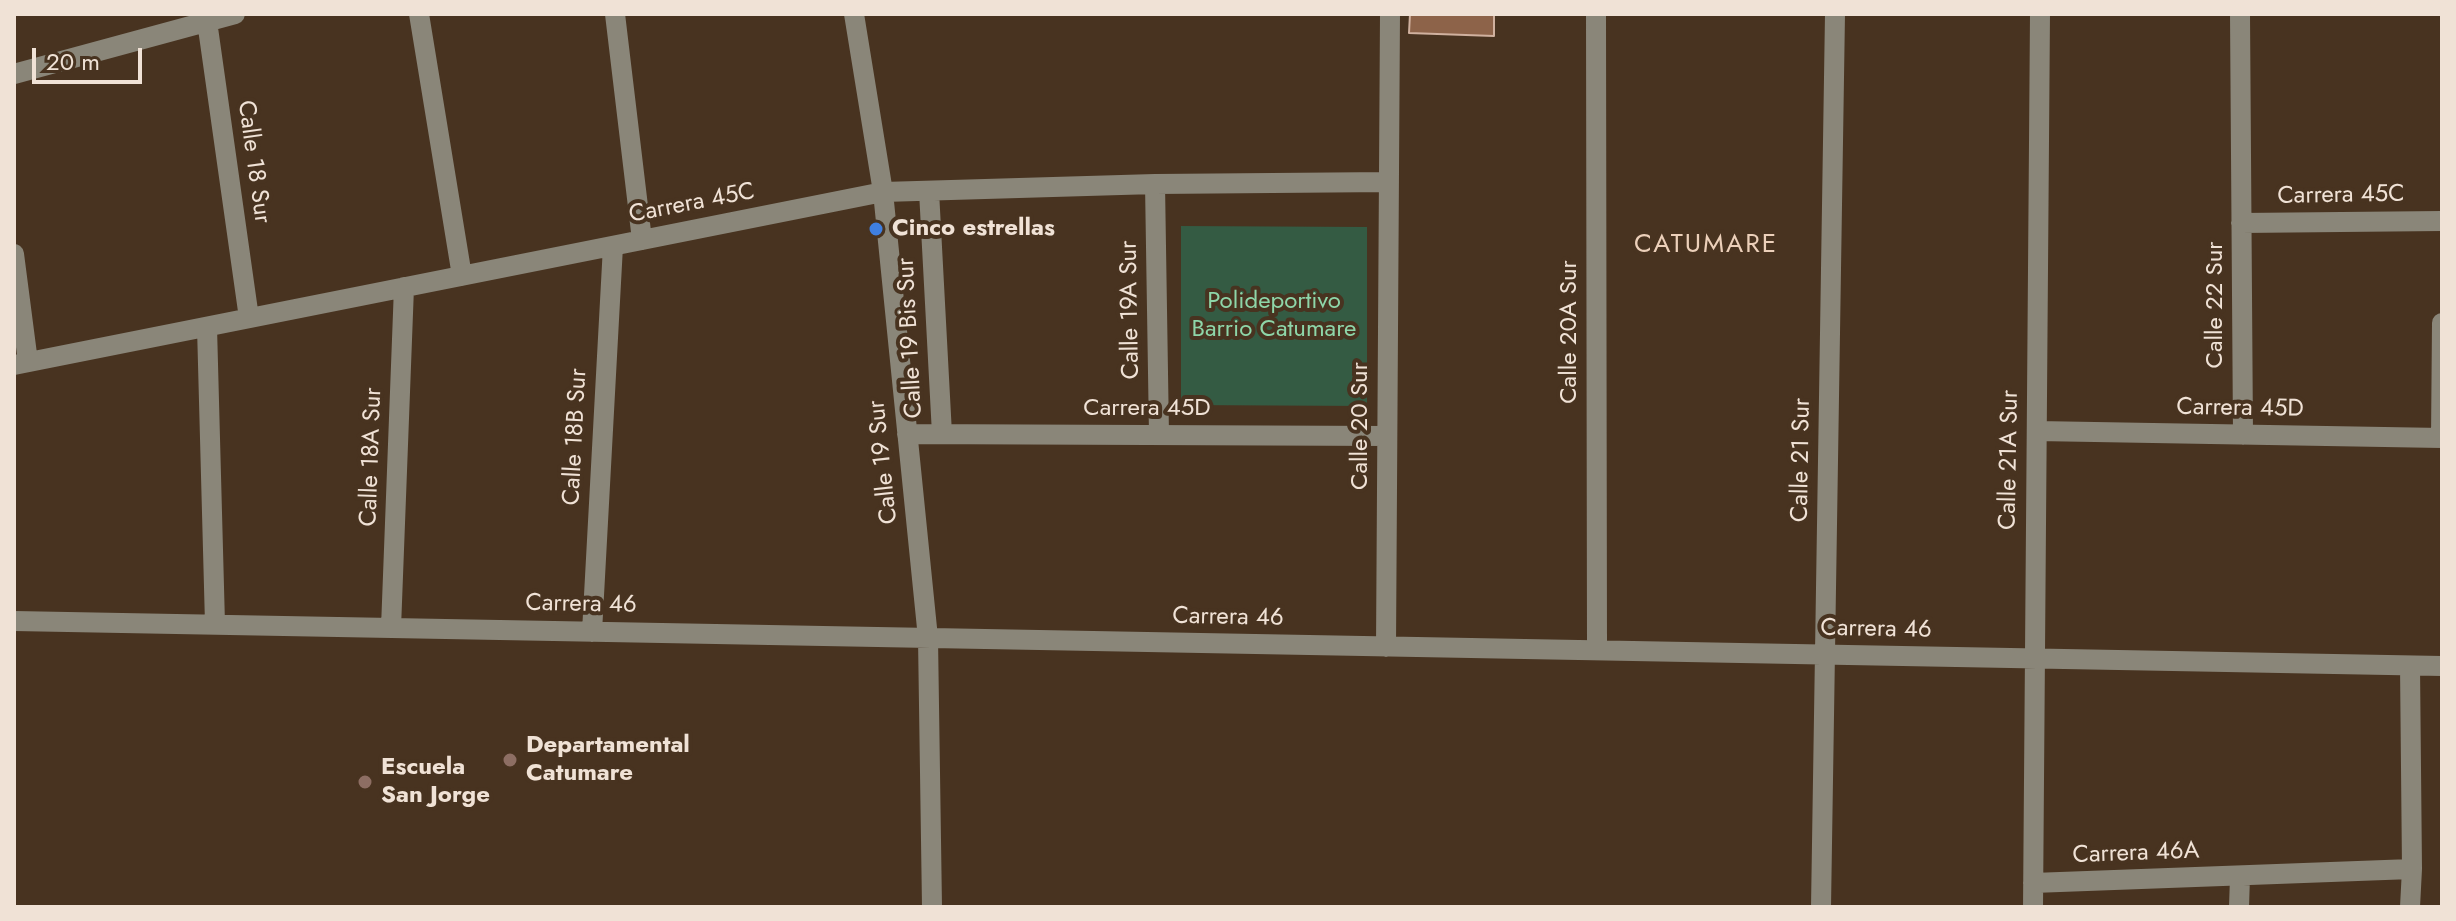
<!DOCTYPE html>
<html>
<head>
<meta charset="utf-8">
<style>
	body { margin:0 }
	#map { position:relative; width:2456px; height:921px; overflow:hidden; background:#483320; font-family:Jost,sans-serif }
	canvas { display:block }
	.frame { position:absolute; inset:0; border:16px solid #f0e2d6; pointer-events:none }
	.scale { position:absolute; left:32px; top:48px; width:110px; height:36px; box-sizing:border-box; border:4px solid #f0e2d6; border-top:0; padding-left:10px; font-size:24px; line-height:28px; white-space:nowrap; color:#f0e2d6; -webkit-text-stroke:6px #483320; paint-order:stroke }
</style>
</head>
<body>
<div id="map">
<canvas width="2456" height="921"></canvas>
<div class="frame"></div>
<div class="scale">20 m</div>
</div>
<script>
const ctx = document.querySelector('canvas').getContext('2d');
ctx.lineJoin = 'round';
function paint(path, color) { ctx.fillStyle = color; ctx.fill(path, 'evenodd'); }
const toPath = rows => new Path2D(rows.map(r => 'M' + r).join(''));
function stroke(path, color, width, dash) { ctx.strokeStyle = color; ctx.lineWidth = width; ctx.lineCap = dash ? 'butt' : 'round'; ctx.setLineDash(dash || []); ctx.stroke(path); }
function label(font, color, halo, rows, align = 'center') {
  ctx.font = font + ' Jost,sans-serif'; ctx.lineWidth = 8; ctx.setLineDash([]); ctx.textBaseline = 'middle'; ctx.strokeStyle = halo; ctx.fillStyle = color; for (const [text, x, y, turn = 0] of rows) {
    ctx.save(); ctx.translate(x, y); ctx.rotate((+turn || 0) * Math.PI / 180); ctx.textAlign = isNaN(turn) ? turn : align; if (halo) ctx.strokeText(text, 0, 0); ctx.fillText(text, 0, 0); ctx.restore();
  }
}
const green = toPath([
	[1181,226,1367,227,1367,406,1181,405]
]);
const building = toPath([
	[1410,14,1494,14,1494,36,1409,33,1410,14]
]);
const minor = toPath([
	[206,14,249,318],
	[419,14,462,276],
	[615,14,642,240],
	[854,14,883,192,928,638,932,907],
	[1596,14,1597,650],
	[2240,14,2243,435],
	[14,74,235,14],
	[1155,184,1159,435],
	[929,191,942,434],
	[2241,223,2442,221],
	[14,254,28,362],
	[207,327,215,624],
	[14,365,883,192,1155,184,1389,182],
	[2037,431,2442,438],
	[907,434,1387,436],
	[2441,438,2442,323],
	[14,621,2442,666],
	[391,628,404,287],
	[592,632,613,246],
	[1386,647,1390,14],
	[2033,883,2412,869,2410,666],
	[1821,907,1835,14],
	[2033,907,2040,14],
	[2239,907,2240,877],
	[2410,907,2412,869]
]);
const markers = [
	[876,229,8,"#3f7fe0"],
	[510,760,8,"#8d6e63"],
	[365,782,8,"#8d6e63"]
];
const streetNames = [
	["Calle 18 Sur",253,162,82],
	["Carrera 45C",2341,196,-1],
	["Carrera 45C",692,204,-11],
	["Calle 22 Sur",2216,305,-90],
	["Calle 19A Sur",1131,310,-91],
	["Calle 20A Sur",1570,332,-90],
	["Calle 19 Bis Sur",911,338,-93],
	["Carrera 45D",1147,409],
	["Carrera 45D",2240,409,1],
	["Calle 20 Sur",1361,426,-90],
	["Calle 18B Sur",576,437,-87],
	["Calle 18A Sur",372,457,-88],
	["Calle 21 Sur",1802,460,-89],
	["Calle 21A Sur",2010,460,-89],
	["Calle 19 Sur",884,462,-96],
	["Carrera 46",581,605,1],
	["Carrera 46",1228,618,1],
	["Carrera 46",1876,630,1],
	["Carrera 46A",2136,854,-2]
];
const poiNames = [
	["Cinco estrellas",892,229],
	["Departamental",526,746],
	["Catumare",526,774],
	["Escuela",381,768],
	["San Jorge",381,796]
];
const parkNames = [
	["Polideportivo",1274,302],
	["Barrio Catumare",1274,330]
];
const neighbourhoodNames = [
	["CATUMARE",1706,246]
];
paint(green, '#345b43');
paint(building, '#8d6349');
stroke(building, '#d0b19f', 2);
stroke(minor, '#8a8679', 20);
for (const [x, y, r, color] of markers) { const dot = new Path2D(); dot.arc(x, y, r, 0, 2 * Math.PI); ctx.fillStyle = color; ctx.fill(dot); stroke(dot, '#483320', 3); }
label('24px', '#f0e2d6', '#483320', streetNames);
label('bold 24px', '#f0e2d6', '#483320', poiNames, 'left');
label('24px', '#8ed6a9', '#483320', parkNames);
ctx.letterSpacing = '2px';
label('26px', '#ecd0ba', '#483320', neighbourhoodNames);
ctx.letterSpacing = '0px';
</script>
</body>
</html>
